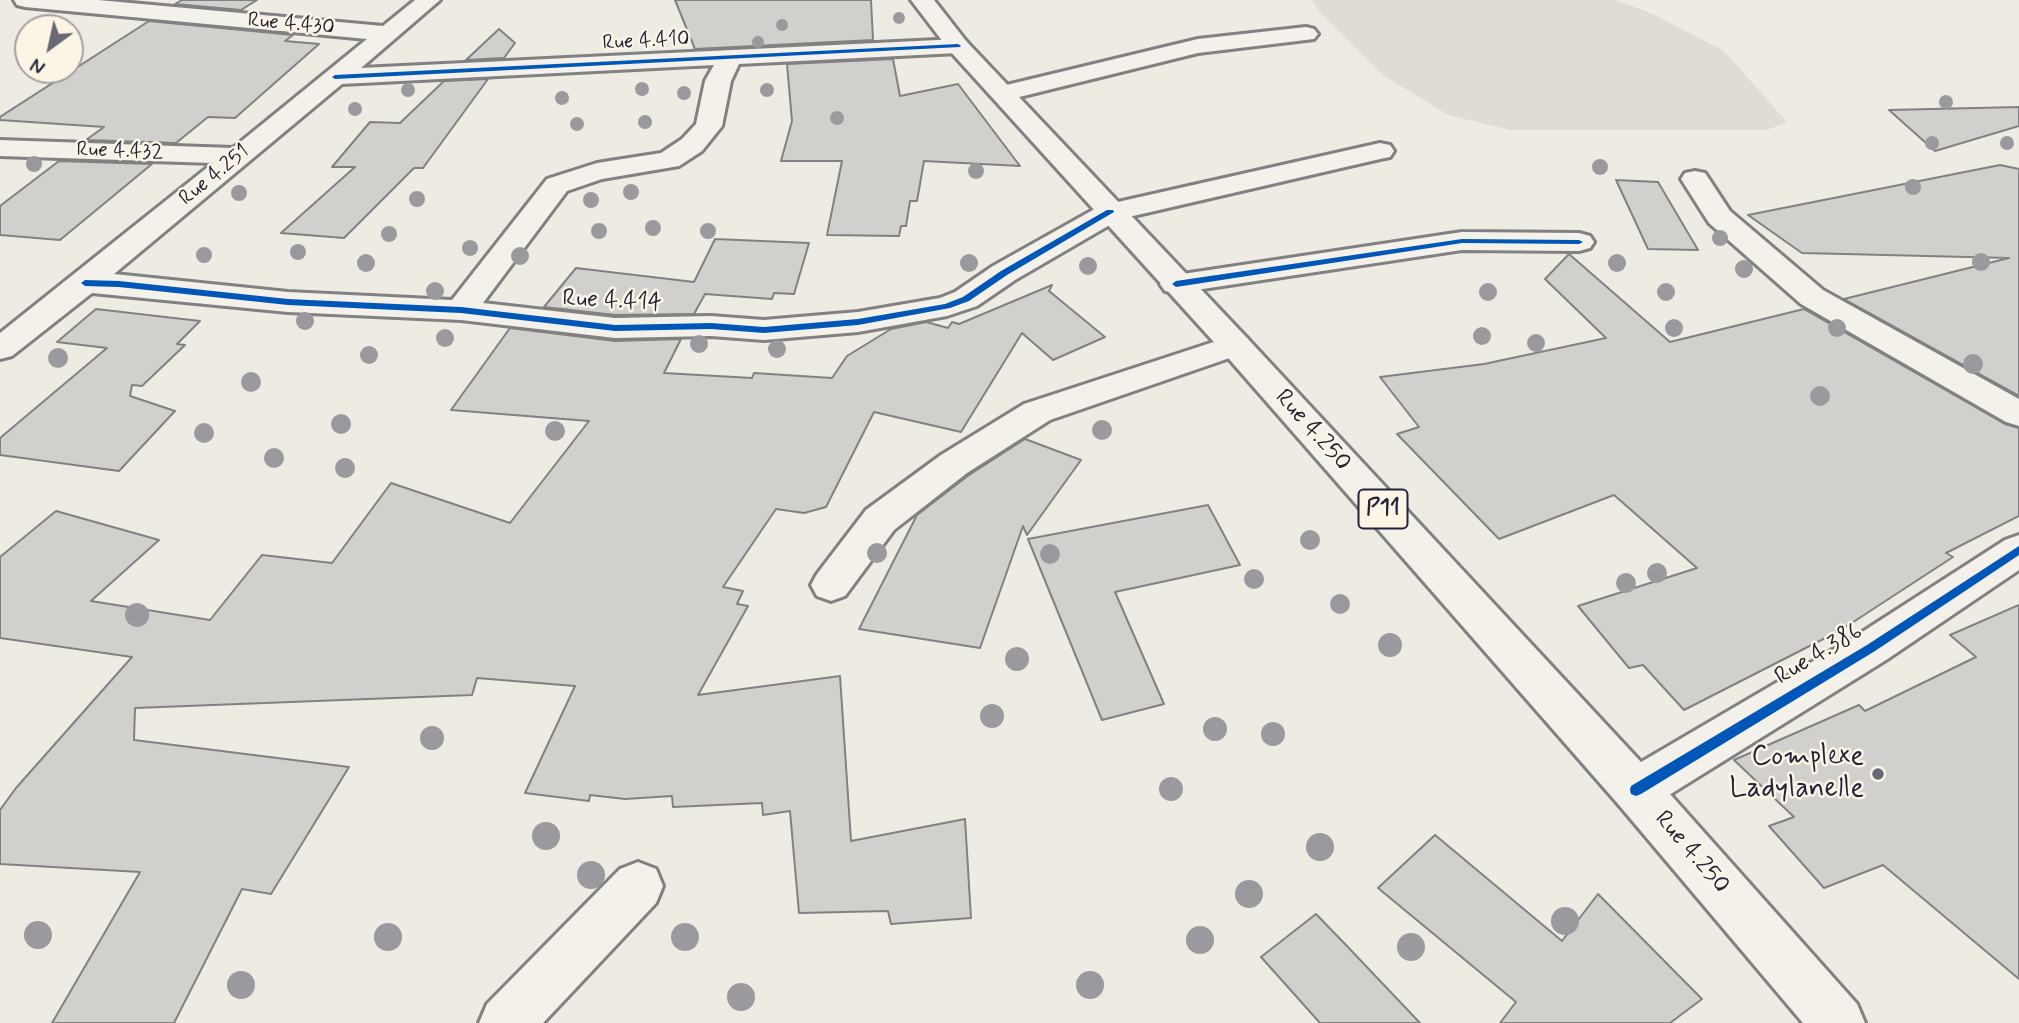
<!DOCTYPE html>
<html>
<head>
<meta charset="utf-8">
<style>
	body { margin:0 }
	#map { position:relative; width:2019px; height:1023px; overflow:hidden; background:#eeebe3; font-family:Mynerve,sans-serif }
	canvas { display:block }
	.north { position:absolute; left:14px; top:14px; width:70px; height:70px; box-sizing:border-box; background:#fcf5e5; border:2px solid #a5a1a1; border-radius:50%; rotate:213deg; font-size:19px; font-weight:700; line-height:28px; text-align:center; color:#22223b }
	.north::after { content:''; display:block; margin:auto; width:24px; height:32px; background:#696876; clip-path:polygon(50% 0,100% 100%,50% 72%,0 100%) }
</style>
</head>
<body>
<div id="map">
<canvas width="2019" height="1023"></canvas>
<div class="north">N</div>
</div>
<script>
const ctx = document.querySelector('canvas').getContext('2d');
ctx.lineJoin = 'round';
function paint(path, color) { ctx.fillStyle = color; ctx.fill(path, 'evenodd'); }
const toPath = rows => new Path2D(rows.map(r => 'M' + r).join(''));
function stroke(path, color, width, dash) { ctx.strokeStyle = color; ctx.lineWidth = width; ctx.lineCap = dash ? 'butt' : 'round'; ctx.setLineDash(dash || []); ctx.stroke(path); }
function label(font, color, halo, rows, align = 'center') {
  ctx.font = font + ' Mynerve,sans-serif'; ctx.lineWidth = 5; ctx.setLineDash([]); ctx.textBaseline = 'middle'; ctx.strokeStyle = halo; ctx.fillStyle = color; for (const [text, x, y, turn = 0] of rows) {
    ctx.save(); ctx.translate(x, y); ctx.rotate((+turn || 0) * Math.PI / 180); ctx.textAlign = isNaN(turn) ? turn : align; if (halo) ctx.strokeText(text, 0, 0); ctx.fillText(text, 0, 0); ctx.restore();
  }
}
const green = toPath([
	[1312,0,1615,0,1653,14,1724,51,1787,122,1767,130,1511,130,1448,115,1383,75,1319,11]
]);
const building = toPath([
	[182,0,257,0,241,10,175,4,182,0],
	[675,0,871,0,873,40,695,49,675,0],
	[149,21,293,35,285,41,319,44,235,118,208,117,176,143,86,140,104,127,0,120,0,117,149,21],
	[499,29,515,43,504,58,466,60,499,29],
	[893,59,900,96,958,84,1020,166,924,161,917,201,910,201,906,226,901,226,899,236,827,235,842,161,781,161,792,121,787,64,893,59],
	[488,79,423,168,414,168,344,238,281,233,355,167,332,167,370,122,400,123,444,81,488,79],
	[2019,107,2019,126,1935,151,1889,110,2019,107],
	[59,161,152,164,60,240,0,235,0,206,59,161],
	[2000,165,2019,169,2019,396,1844,299,2009,258,1802,253,1748,215,2000,165],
	[1616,180,1658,182,1698,250,1648,249,1616,180],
	[715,239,809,243,794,294,774,293,772,299,705,294,694,314,615,315,544,307,576,268,694,282,715,239],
	[1569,254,1670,342,1804,309,2005,424,2019,428,2019,516,1946,553,1953,557,1841,630,1684,710,1643,665,1629,668,1578,606,1697,568,1614,495,1499,539,1397,434,1419,427,1380,377,1484,364,1606,338,1545,279,1569,254],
	[1052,285,1049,291,1105,337,1053,360,1022,333,961,432,874,412,826,507,804,513,776,509,723,587,743,591,737,604,748,606,698,695,840,676,851,841,965,819,971,918,891,924,888,911,799,913,790,811,763,815,762,803,673,807,672,796,625,799,590,795,589,801,525,793,575,686,477,678,472,695,135,708,134,740,349,767,271,894,242,889,174,1023,52,1023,140,872,0,864,0,810,16,788,132,657,0,638,0,557,56,511,159,540,91,601,210,620,262,555,332,563,391,483,510,523,589,421,451,410,510,328,615,341,681,339,664,373,752,378,754,373,832,378,847,356,891,329,926,322,948,328,952,322,959,324,1052,285],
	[96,309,200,321,177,344,185,345,142,386,132,385,130,396,175,411,119,471,0,455,0,438,107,348,57,342,96,309],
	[1025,439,1081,460,1027,535,1023,526,980,648,859,629,917,515,969,475,1025,439],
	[1208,505,1240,565,1115,592,1164,704,1102,720,1028,539,1208,505],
	[2019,605,2019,979,1883,865,1824,888,1769,826,1794,817,1734,760,1859,705,1865,711,1976,657,1950,635,2019,605],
	[1435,835,1562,941,1598,894,1702,999,1670,1023,1500,1023,1516,1002,1378,888,1435,835],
	[1316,914,1345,944,1420,1023,1320,1023,1261,957,1316,914]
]);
const minor = toPath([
	[14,0,98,0,383,26,415,0,440,0,361,68,958,39,966,41,970,46,966,51,958,53,739,64,731,81,722,126,702,151,679,166,602,179,567,191,483,303,615,318,711,316,764,320,858,312,940,298,955,292,993,266,1100,206,1380,143,1390,145,1394,151,1390,157,1380,159,1120,219,1015,280,977,306,947,316,858,332,764,340,711,336,615,338,461,320,288,312,92,293,12,356,0,359,0,333,213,163,0,156,0,140,233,148,367,39,25,7,17,5,14,0],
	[714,65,705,81,696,124,682,139,661,153,597,163,547,179,452,300,288,292,114,274,342,84,714,65],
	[1306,27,1314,29,1318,34,1314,39,1198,53,1003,101,994,98,990,93,994,88,1198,39,1306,27],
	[1695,171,1705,173,1730,211,1823,290,2019,399,2019,426,2006,422,1801,304,1709,223,1681,179,1685,173,1695,171],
	[1462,232,1579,233,1590,236,1594,242,1590,248,1579,251,1462,250,1176,293,1165,291,1160,284,1165,277,1176,275,1462,232],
	[1235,335,1247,338,1252,345,1247,352,1050,420,967,473,894,530,845,596,831,601,817,596,811,585,817,574,866,510,941,455,1024,404,1235,335],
	[2019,535,2019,570,1886,660,1653,805,1636,811,1619,805,1612,790,1619,775,1856,636,2005,540,2019,535],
	[638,862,656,869,663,886,656,903,543,1023,479,1023,487,1004,620,869,638,862]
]);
const major = toPath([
	[911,0,934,0,966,41,1247,338,1653,775,1857,1004,1865,1023,1803,1023,1619,805,1223,352,950,51,911,0]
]);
const cycleway = toPath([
	[958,44,961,46,960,47,335,79,332,77,335,75,958,44],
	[1107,210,1113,210,1114,212,1007,275,969,301,950,308,858,325,764,333,711,329,615,331,461,313,288,305,119,287,85,286,81,283,85,280,119,281,288,299,461,307,615,325,711,323,764,327,858,319,945,304,963,297,1001,271,1107,210],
	[1462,239,1579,240,1583,242,1579,244,1462,243,1176,287,1172,284,1176,281,1462,239],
	[2019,546,2019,555,1875,651,1641,794,1636,796,1631,794,1630,790,1631,786,1867,645,2019,546]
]);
const trees = [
	[899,18,6],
	[782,25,6],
	[758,42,6],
	[642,89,7],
	[408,90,7],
	[767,90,7],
	[684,93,7],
	[562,98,7],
	[1946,102,7],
	[355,109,7],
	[837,118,7],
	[645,122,7],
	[577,124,7],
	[1932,143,7],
	[2007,143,7],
	[34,164,8],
	[1600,167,8],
	[976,171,8],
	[1913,187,8],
	[631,192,8],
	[239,193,8],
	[417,199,8],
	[591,200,8],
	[653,228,8],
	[599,231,8],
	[708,231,8],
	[389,234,8],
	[1720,238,8],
	[470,248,8],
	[298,252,8],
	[204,255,8],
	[520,256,9],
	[1981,262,9],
	[366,263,9],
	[969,263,9],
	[1617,263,9],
	[1088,266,9],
	[1744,269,9],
	[435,291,9],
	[1488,292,9],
	[1666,292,9],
	[305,321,9],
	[1674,328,9],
	[1837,328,9],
	[1482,336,9],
	[445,338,9],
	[1536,343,9],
	[699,344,9],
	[777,349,9],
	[369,355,9],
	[58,358,10],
	[1973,364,10],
	[251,382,10],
	[1820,396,10],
	[341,424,10],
	[1102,430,10],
	[555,431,10],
	[204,433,10],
	[274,458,10],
	[345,468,10],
	[1310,540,10],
	[877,553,10],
	[1050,554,10],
	[1657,573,10],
	[1254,579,10],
	[1626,583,10],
	[1340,604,10],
	[137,615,12],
	[1390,645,12],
	[1017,659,12],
	[992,716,12],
	[1215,729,12],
	[1273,734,12],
	[432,738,12],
	[1171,789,12],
	[546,836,14],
	[1320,847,14],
	[591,875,14],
	[1249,894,14],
	[1565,921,14],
	[38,935,14],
	[388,937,14],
	[685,937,14],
	[1200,940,14],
	[1411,947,14],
	[241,985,14],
	[1090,985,14],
	[741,997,14]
];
const markers = [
	[1878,774,7,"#696876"]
];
const farStreetnames = [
	["Rue 4.430",291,25,5],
	["Rue 4.410",646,42,-3],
	["Rue 4.432",120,152,2],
	["Rue 4.251",215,176,-39]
];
const shields = [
	[1383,509,49]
];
const shieldNames = [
	["P11",1383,509]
];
const streetNames = [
	["Rue 4.414",612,302,3],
	["Rue 4.250",1312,431,48],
	["Rue 4.386",1819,655,-31],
	["Rue 4.250",1691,853,49]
];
const nearPoinames = [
	["Complexe",1864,758],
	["Ladylanelle",1864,790]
];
paint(green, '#e0dcd3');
paint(building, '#d2d0cc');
stroke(building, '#828182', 2);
stroke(minor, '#828182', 6);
stroke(major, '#828182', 6);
paint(minor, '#f4f1eb');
paint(major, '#f4f1eb');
paint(cycleway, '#0057b8');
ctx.fillStyle = '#9b999e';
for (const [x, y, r] of trees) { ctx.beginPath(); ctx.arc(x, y, r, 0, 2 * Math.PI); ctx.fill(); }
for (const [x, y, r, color] of markers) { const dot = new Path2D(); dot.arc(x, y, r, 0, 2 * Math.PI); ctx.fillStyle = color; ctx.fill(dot); stroke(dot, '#fcf5e5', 2.5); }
label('21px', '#22223b', '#fcf5e5', farStreetnames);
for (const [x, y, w] of shields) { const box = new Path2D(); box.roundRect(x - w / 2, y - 19.5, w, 39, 5); ctx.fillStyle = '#fcf5e5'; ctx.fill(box); stroke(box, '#22223b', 2); }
label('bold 23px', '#22223b', null, shieldNames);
label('24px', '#22223b', '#fcf5e5', streetNames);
label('28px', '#22223b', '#fcf5e5', nearPoinames, 'right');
</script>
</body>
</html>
